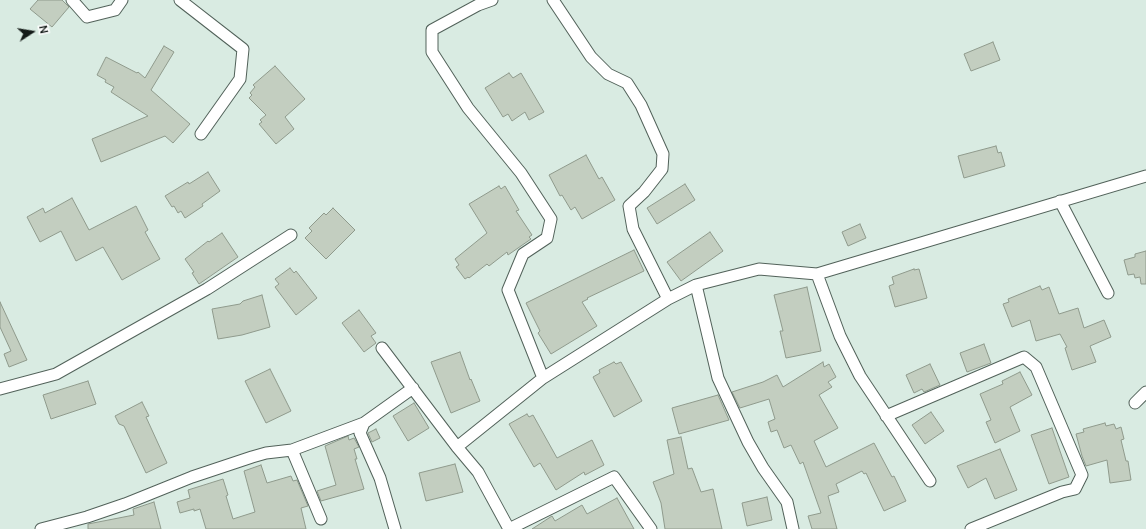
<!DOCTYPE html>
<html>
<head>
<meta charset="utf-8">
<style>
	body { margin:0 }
	#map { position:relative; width:1146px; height:529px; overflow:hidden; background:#d9ebe2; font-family:Manrope,sans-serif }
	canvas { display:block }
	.north { position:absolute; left:12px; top:12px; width:40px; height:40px; -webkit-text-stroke:3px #fff; paint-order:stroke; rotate:78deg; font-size:11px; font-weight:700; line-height:16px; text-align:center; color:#141b18 }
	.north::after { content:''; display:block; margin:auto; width:14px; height:18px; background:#141b18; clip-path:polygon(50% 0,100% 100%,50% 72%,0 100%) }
</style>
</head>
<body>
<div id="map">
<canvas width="1146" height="529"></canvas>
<div class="north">N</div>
</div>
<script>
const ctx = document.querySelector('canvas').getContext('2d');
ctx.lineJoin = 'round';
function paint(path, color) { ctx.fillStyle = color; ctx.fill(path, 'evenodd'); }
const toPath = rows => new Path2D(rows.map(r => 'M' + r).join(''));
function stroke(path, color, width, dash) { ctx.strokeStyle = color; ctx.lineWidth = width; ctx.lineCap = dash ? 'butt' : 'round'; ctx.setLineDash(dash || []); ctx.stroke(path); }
const building = toPath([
	[38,0,62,0,69,7,52,27,30,9,38,0],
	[993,42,1000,60,971,71,964,54,993,42],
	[164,46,174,52,151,90,190,124,173,143,165,136,101,162,92,139,148,116,111,92,114,87,105,82,106,80,97,75,106,57,137,73,138,72,145,78,164,46],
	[275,66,305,99,285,117,294,129,276,144,259,124,262,122,260,120,266,115,249,98,252,95,250,93,255,87,253,85,275,66],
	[509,73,513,78,521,73,544,112,529,120,525,112,512,121,508,114,503,117,485,88,509,73],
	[996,146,998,153,1001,152,1005,166,964,178,958,156,996,146],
	[586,155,599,179,602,177,615,200,582,219,575,207,571,210,562,195,560,196,549,175,586,155],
	[208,172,220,191,202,204,203,206,185,218,181,211,178,213,174,206,172,207,165,196,188,182,189,184,208,172],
	[685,184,695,200,657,224,647,208,685,184],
	[499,186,501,189,505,186,519,210,516,211,532,235,529,237,531,239,508,255,507,252,489,266,487,264,469,278,468,277,465,279,456,267,459,265,455,259,487,233,469,204,499,186],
	[72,198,89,230,136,206,148,230,145,232,160,259,122,280,103,247,76,261,61,231,40,242,27,217,43,208,45,213,72,198],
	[333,208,355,230,326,259,305,238,312,231,309,228,324,213,326,215,333,208],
	[860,224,866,238,848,246,842,232,860,224],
	[710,232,723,251,681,281,667,262,710,232],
	[222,233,238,257,199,284,192,273,194,272,185,259,208,241,209,242,222,233],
	[634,250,644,271,587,298,588,299,582,302,597,326,551,354,538,333,540,331,526,303,634,250],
	[1146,251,1146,284,1141,284,1140,277,1135,278,1134,274,1128,275,1124,260,1135,257,1135,254,1146,251],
	[290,268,294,273,296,271,317,298,296,315,275,287,279,284,275,279,290,268],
	[914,269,914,270,919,269,927,298,895,307,889,286,894,284,892,277,914,269],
	[1040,286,1042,290,1049,287,1059,314,1078,308,1084,328,1104,320,1111,337,1090,346,1096,362,1072,370,1065,348,1067,347,1060,334,1036,341,1030,320,1012,327,1003,304,1009,302,1008,299,1040,286],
	[807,287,821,351,786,358,780,331,783,331,774,295,807,287],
	[262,295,270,327,242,335,218,339,212,309,240,304,243,301,262,295],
	[0,302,27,360,9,367,4,354,11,351,0,327,0,302],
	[359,310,376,333,371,336,376,343,364,352,342,323,359,310],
	[984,344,991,363,967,372,960,353,984,344],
	[460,352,470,380,471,379,480,401,451,413,431,362,460,352],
	[614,362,616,364,621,362,642,401,614,417,593,377,600,373,599,370,614,362],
	[823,362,824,367,829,364,836,377,828,382,832,387,819,395,838,428,814,441,826,467,874,443,892,477,894,476,906,501,884,511,866,473,864,474,862,471,836,484,839,492,828,496,837,529,812,529,808,516,821,513,803,462,800,464,791,445,784,448,777,430,771,432,768,422,775,419,769,399,740,408,732,392,763,382,777,375,783,387,823,362],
	[930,364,940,385,924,392,922,389,914,393,906,375,930,364],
	[270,369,291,411,266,423,245,381,270,369],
	[1020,372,1032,395,1010,407,1020,431,995,443,986,422,991,420,980,394,1003,384,1002,381,1020,372],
	[88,381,96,404,51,419,43,395,88,381],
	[718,395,729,420,679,434,672,408,718,395],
	[142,402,149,416,146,417,167,463,146,473,124,426,119,424,115,416,142,402],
	[414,403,429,428,408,441,393,416,414,403],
	[931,412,944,431,925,444,912,425,931,412],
	[527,414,529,417,533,415,557,458,592,440,604,465,585,475,584,472,556,490,540,463,534,467,509,424,527,414],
	[1105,423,1106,426,1114,424,1116,429,1121,427,1124,439,1121,440,1126,461,1128,461,1131,480,1110,483,1107,460,1086,466,1082,456,1076,434,1084,432,1083,429,1105,423],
	[1052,428,1069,477,1049,484,1031,435,1052,428],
	[376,429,380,438,372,442,368,433,376,429],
	[348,436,349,440,354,438,359,447,354,449,357,459,355,459,364,489,321,501,317,491,336,485,325,446,348,436],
	[681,437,688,469,692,468,701,492,713,489,722,529,665,529,661,503,653,482,674,474,667,440,681,437],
	[1000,449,1017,490,995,499,986,478,968,488,957,466,1000,449],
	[455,464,463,492,426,501,419,473,455,464],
	[261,465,267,483,291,476,293,481,297,480,308,506,301,508,306,529,206,529,200,509,194,511,194,509,180,513,177,502,190,498,188,490,223,479,228,495,226,496,233,519,255,512,244,471,261,465],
	[767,497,772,520,747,526,742,503,767,497],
	[617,498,634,529,532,529,552,516,555,521,582,505,587,514,617,498],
	[154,502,161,529,88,529,88,524,134,515,133,509,154,502]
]);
const minor = toPath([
	[72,0,87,17,115,10,122,0],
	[180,0,243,49,240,79,201,134],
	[492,0,478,5,432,30,432,52,468,108,521,173,551,219,547,238,523,254,508,290,543,378],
	[553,0,591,57,608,74,627,83,641,105,663,154,662,169,644,192,629,206,633,229,668,299],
	[1060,201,1108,293],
	[817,274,840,336,860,376,930,481],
	[696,285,718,378,748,442,763,468,787,502,793,529],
	[382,348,457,447,478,472,509,529],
	[0,389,56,374,207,289,291,235],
	[1135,403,1146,392],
	[886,416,1024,357,1036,367,1082,475,1075,489,1062,492,971,529],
	[364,423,360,433,380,478,395,529],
	[457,447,543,378,668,299,696,285,759,269,817,274,1146,176],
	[292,450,321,519],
	[41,529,87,517,125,504,192,477,252,457,266,453,292,450,364,423,413,388],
	[509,529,614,477,651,529]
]);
paint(building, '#c3cec0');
stroke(building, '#8f9a8c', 1);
stroke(minor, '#52625a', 13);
stroke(minor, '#fff', 11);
</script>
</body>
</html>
